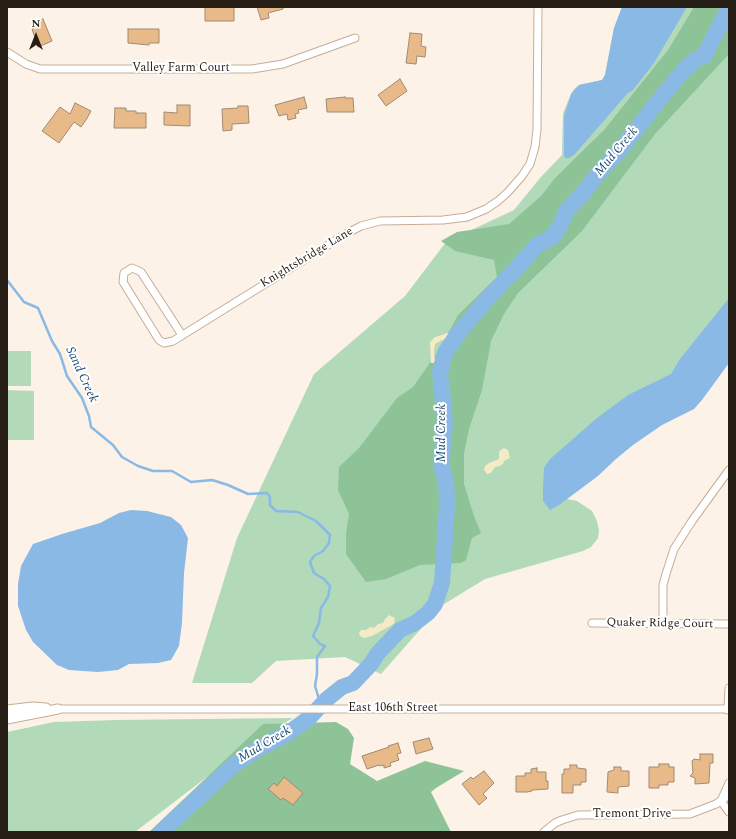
<!DOCTYPE html>
<html>
<head>
<meta charset="utf-8">
<style>
	body { margin:0 }
	#map { position:relative; width:736px; height:839px; overflow:hidden; background:#fcf2e7; font-family:Spectral,serif }
	canvas { display:block }
	.frame { position:absolute; inset:0; border:8px solid #271e15; pointer-events:none }
	.north { position:absolute; left:16px; top:16px; width:40px; height:40px; -webkit-text-stroke:3px #fff; paint-order:stroke; rotate:0deg; font-size:11px; font-weight:700; line-height:16px; text-align:center; color:#271e15 }
	.north::after { content:''; display:block; margin:auto; width:14px; height:18px; background:#271e15; clip-path:polygon(50% 0,100% 100%,50% 72%,0 100%) }
</style>
</head>
<body>
<div id="map">
<canvas width="736" height="839"></canvas>
<div class="frame"></div>
<div class="north">N</div>
</div>
<script>
const ctx = document.querySelector('canvas').getContext('2d');
ctx.lineJoin = 'round';
function paint(path, color) { ctx.fillStyle = color; ctx.fill(path, 'evenodd'); }
const toPath = rows => new Path2D(rows.map(r => 'M' + r).join(''));
function stroke(path, color, width, dash) { ctx.strokeStyle = color; ctx.lineWidth = width; ctx.lineCap = dash ? 'butt' : 'round'; ctx.setLineDash(dash || []); ctx.stroke(path); }
function label(font, color, halo, rows, align = 'center') {
  ctx.font = font + ' Spectral,serif'; ctx.lineWidth = 4; ctx.setLineDash([]); ctx.textBaseline = 'middle'; ctx.strokeStyle = halo; ctx.fillStyle = color; for (const [text, x, y, turn = 0] of rows) {
    ctx.save(); ctx.translate(x, y); ctx.rotate((+turn || 0) * Math.PI / 180); ctx.textAlign = isNaN(turn) ? turn : align; if (halo) ctx.strokeText(text, 0, 0); ctx.fillText(text, 0, 0); ctx.restore();
  }
}
const green = toPath([
	[622,7,729,7,729,330,556,497,577,501,592,511,597,521,599,530,598,538,591,547,583,551,485,579,441,606,381,674,345,657,276,661,252,683,192,683,237,538,314,374,405,296,446,242,514,210,540,178,562,155,563,113,571,94,574,89,579,85,602,80,605,75,614,28],
	[7,351,31,351,31,386,7,386],
	[7,390,34,391,34,440,7,440],
	[293,718,254,741,135,832,7,832,7,732,54,722,116,720]
]);
const forest = toPath([
	[694,7,729,7,729,54,655,134,582,231,518,293,504,314,491,341,482,390,469,429,464,454,464,484,474,516,481,533,472,538,466,560,461,563,420,565,386,579,366,582,346,554,346,534,349,514,338,490,339,467,359,448,397,398,413,387,439,350,458,315,497,277,494,260,455,251,441,241,457,232,509,224,541,196,555,178,604,130,668,50],
	[336,722,348,729,354,738,350,764,377,781,425,761,464,771,436,788,431,792,451,832,149,832,263,724]
]);
const sand = toPath([
	[448,333,451,335,450,338,442,340,435,344,434,351,435,361,434,363,431,363,430,342,435,337],
	[504,448,508,450,510,458,504,461,503,464,500,466,495,467,491,473,487,474,484,470,485,466,489,463,499,459,499,451],
	[389,615,395,618,394,623,392,625,372,636,364,638,360,636,359,633,361,630,366,630,370,627,374,628,378,624,383,623,385,619]
]);
const water = toPath([
	[622,7,687,7,654,63,633,90,627,94,575,154,569,158,565,158,564,155,564,117,571,94,579,85,602,80,605,75,614,28],
	[729,298,729,363,702,400,694,409,662,425,633,445,616,459,598,476,559,505,550,510,543,501,543,488,544,468,550,459,597,418,628,395,671,374,680,359],
	[131,510,147,511,171,517,181,525,188,538,184,573,182,623,179,646,171,660,158,663,129,664,118,670,98,672,69,670,57,665,33,642,26,630,18,606,18,584,21,566,33,544,62,534,100,523,119,513]
]);
const stream = toPath([
	[7,280,24,302,38,308,52,341,60,354,67,376,82,398,89,416,91,427,113,445,122,457,138,466,153,471,172,471,191,482,212,480,228,485,248,494,267,493,270,497,270,505,276,511,298,512,316,521,330,535,329,543,323,551,314,556,310,562,314,573,324,579,330,586,328,597,321,608,319,623,313,636,320,644,325,646,317,657,317,674,315,686,319,699,323,703]
]);
const river = toPath([
	[161,832,235,764,259,748,287,734,309,718,327,699,342,687,353,683,371,664,378,653,400,630,415,623,428,613,435,604,442,583,447,505,446,481,441,466,445,422,440,372,445,353,457,335,486,300,524,260,537,245,551,238,559,228,567,210,584,192,597,175,620,150,663,95,684,70,695,60,704,56,729,8]
]);
const building = toPath([
	[205,7,234,7,234,21,205,21,205,7],
	[257,7,283,7,283,9,268,13,269,18,261,20,257,7],
	[43,19,52,41,38,47,32,29,34,28,33,23,43,19],
	[128,29,159,29,159,43,149,43,149,45,128,43,128,29],
	[410,33,422,34,421,46,426,47,425,57,417,56,416,64,406,63,410,33],
	[400,79,407,91,386,106,378,95,400,79],
	[304,97,307,108,298,110,299,113,295,114,296,118,288,120,287,114,279,116,275,105,304,97],
	[345,97,345,98,353,98,354,112,327,112,326,99,345,97],
	[75,103,91,111,86,120,81,127,74,122,59,143,42,131,60,107,70,114,75,103],
	[177,105,190,105,190,126,164,125,164,112,177,113,177,105],
	[238,106,248,106,249,123,232,124,232,130,223,131,222,109,238,108,238,106],
	[115,108,126,108,126,111,136,111,136,113,146,113,146,128,114,128,115,108],
	[429,738,433,749,416,754,413,742,429,738],
	[398,743,401,753,397,754,399,760,390,763,391,766,384,768,384,765,380,766,379,765,367,769,362,756,389,747,388,746,398,743],
	[700,754,713,754,713,763,710,763,709,783,695,784,695,778,690,776,693,773,692,761,694,759,700,760,700,754],
	[659,764,669,764,669,767,674,767,674,782,668,782,668,785,659,785,659,788,649,788,649,767,659,767,659,764],
	[570,765,577,765,577,768,586,769,586,782,581,782,581,785,573,785,573,793,562,793,562,774,564,774,564,769,570,769,570,765],
	[614,767,621,767,621,771,629,771,629,786,618,787,618,793,607,792,608,772,614,770,614,767],
	[537,768,537,772,546,772,546,781,548,781,548,789,532,790,532,791,527,792,516,792,516,776,525,776,525,773,531,773,531,769,537,768],
	[484,771,494,783,483,794,487,798,479,805,462,784,471,777,473,779,484,771],
	[284,777,303,793,293,805,283,798,281,800,268,789,274,783,277,786,284,777]
]);
const minor = toPath([
	[7,52,26,64,40,69,252,69,283,64,355,38],
	[182,335,141,272,132,268,124,273,123,282,159,340,164,343,173,341,344,235,361,226,380,221,443,220,467,217,486,209,498,201,508,192,522,176,530,164,535,147,537,129,538,7],
	[592,623,729,624],
	[663,623,663,585,666,574,674,549,692,521,729,470],
	[58,709,728,709,729,688],
	[721,801,729,783],
	[721,801,729,812],
	[544,832,555,823,562,820,578,815,690,814,716,804,729,795]
]);
const tertiary = toPath([
	[728,709,729,709],
	[7,710,33,707,46,708],
	[7,719,58,709]
]);
const streetNames = [
	["Valley Farm Court",181,69],
	["Knightsbridge Lane",307,258,-31],
	["Quaker Ridge Court",660,624,1],
	["East 106th Street",393,709],
	["Tremont Drive",632,815]
];
const waterNames = [
	["Mud Creek",617,152,-50],
	["Sand Creek",81,375,65],
	["Mud Creek",442,433,-90],
	["Mud Creek",265,745,-31]
];
paint(green, '#b2dab9');
paint(forest, '#8ec398');
paint(sand, '#f4eac5');
paint(water, '#8ab9e6');
stroke(stream, '#8ab9e6', 2.5);
stroke(river, '#8ab9e6', 16);
paint(building, '#e8ba8a');
stroke(building, '#a18a72', 1);
stroke(minor, '#c6ad94', 9);
stroke(tertiary, '#c6ad94', 11);
stroke(minor, '#fff', 7);
stroke(tertiary, '#fff', 9);
label('12px', '#271e15', '#fff', streetNames);
label('italic 13px', '#184b76', '#fff', waterNames);
</script>
</body>
</html>
